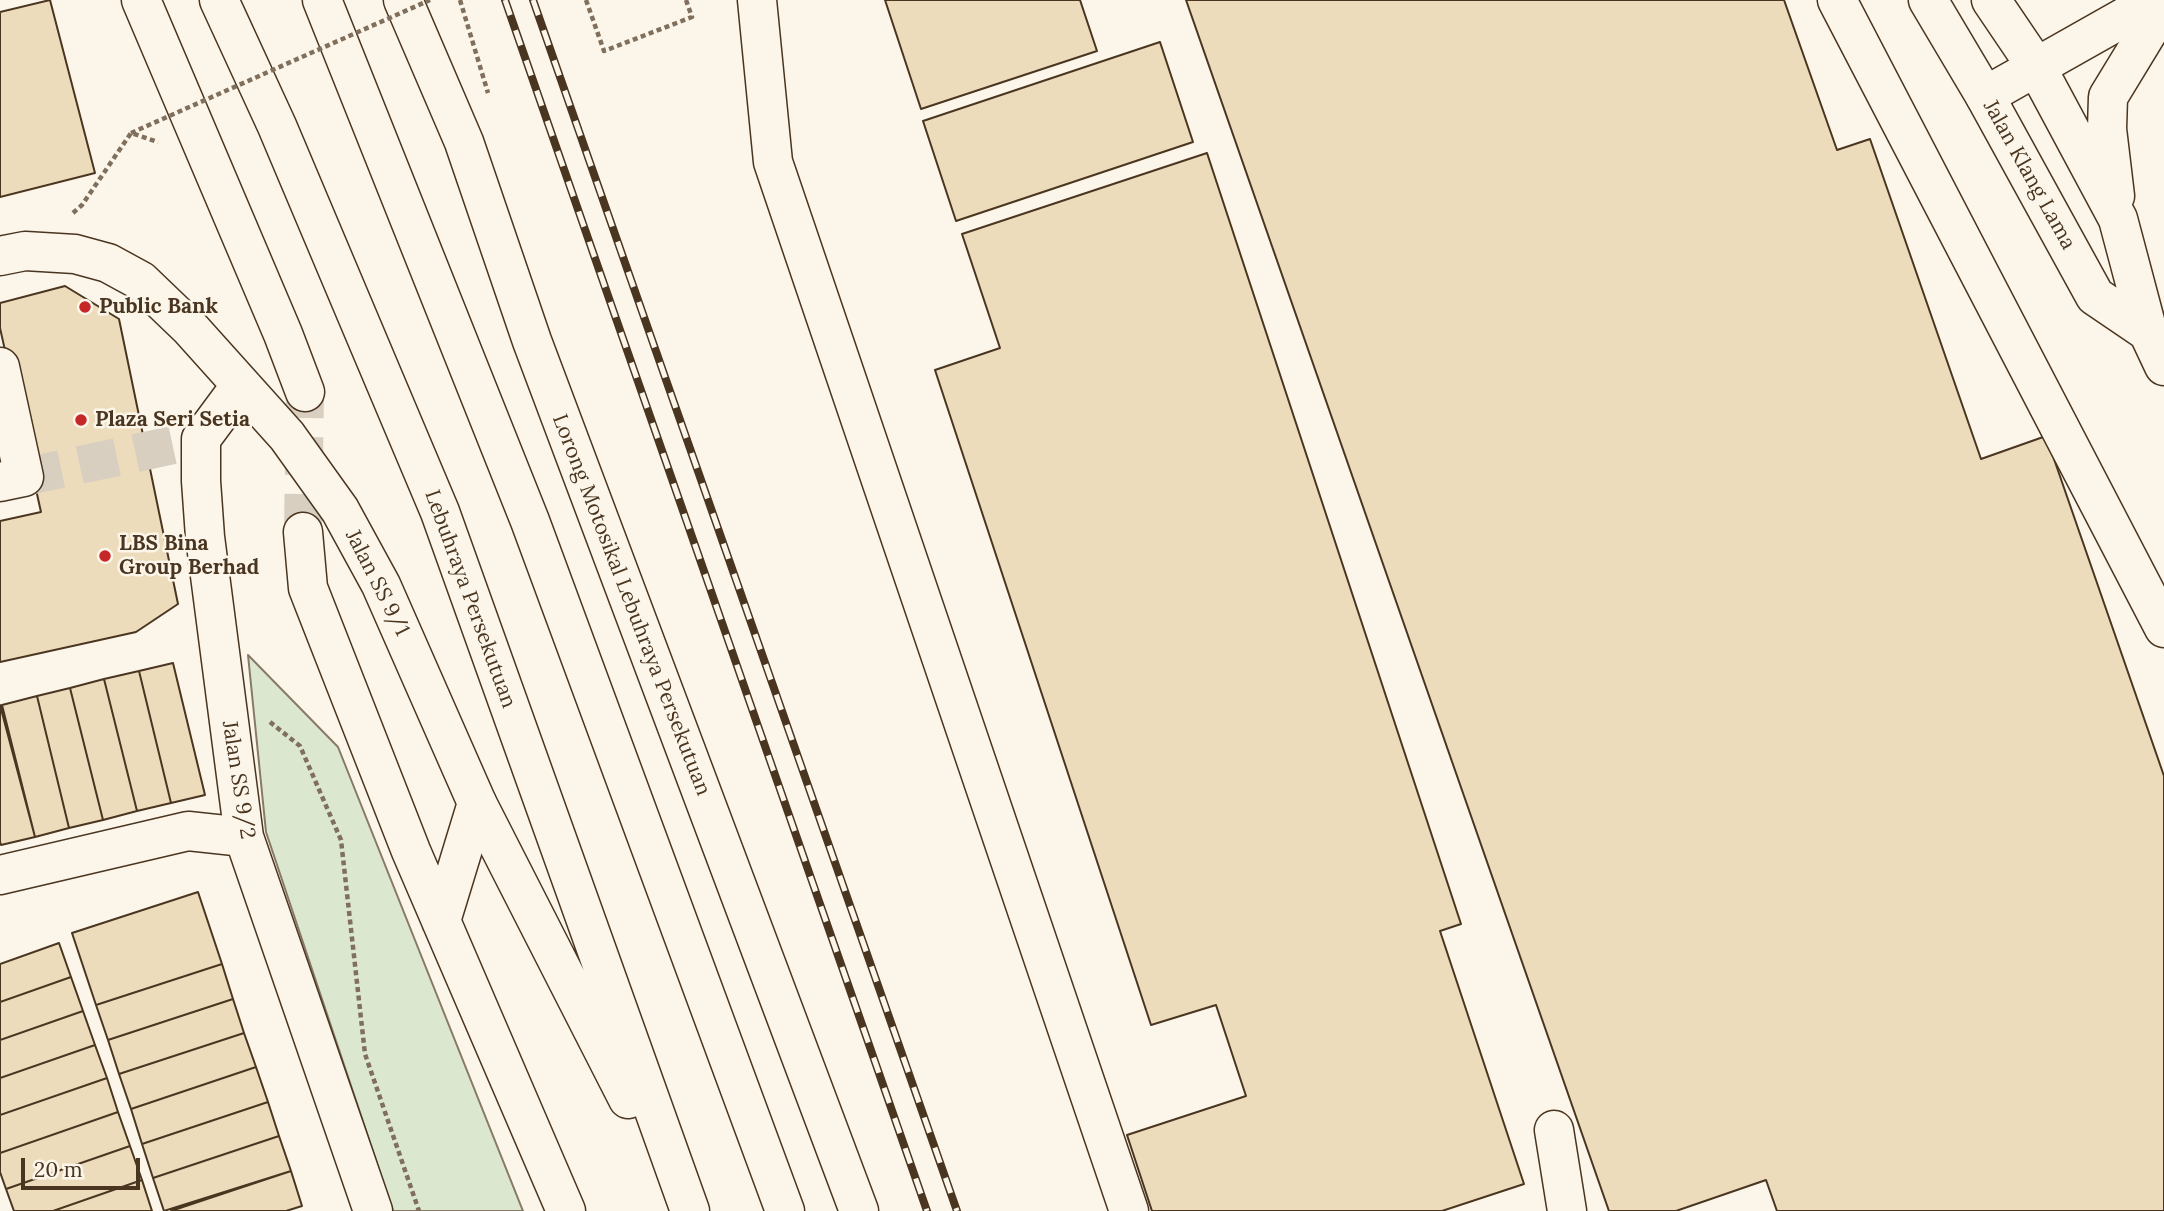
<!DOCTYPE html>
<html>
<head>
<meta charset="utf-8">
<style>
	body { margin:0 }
	#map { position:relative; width:2164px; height:1211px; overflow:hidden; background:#fbf6e9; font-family:Lora,serif }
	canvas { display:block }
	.scale { position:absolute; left:21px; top:1158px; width:119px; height:32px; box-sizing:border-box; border:4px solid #4a3520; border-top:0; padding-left:9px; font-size:21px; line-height:24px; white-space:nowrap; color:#4a3520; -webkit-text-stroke:5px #fbf6e9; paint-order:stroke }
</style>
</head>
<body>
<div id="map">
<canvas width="2164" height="1211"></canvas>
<div class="scale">20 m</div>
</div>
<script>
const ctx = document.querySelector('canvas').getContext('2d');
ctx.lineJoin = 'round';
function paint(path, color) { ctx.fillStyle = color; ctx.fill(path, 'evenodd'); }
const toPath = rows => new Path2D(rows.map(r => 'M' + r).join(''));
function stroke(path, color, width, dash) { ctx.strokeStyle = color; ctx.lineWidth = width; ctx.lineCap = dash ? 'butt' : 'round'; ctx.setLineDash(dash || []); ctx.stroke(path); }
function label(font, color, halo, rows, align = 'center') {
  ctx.font = font + ' Lora,serif'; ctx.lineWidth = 5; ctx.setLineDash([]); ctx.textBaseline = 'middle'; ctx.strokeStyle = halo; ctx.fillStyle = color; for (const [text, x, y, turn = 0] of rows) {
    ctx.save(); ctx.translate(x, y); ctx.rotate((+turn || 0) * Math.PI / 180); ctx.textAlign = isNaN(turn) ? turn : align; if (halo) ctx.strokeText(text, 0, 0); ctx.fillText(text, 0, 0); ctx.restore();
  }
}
const green = toPath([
	[248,655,338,747,523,1211,393,1211,266,832,248,655]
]);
const building = toPath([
	[50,0,95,173,0,197,0,12,50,0],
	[885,0,1080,0,1097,51,921,109,885,0],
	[1186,0,1784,0,1837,150,1870,139,1981,459,2046,436,2164,776,2164,1211,1777,1211,1766,1180,1676,1211,1609,1211,1186,0],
	[1160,42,1193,142,956,221,923,121,1160,42],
	[1207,153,1461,924,1440,931,1524,1184,1442,1211,1152,1211,1127,1135,1246,1096,1216,1005,1151,1025,935,370,1000,348,962,234,1207,153],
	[65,286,119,319,178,604,136,632,0,662,0,521,41,512,0,328,0,303,65,286],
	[173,663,205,795,171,803,139,671,173,663],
	[139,671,171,803,137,811,104,679,139,671],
	[104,679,137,811,103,820,70,688,104,679],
	[70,688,103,820,69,828,37,696,70,688],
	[37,696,69,828,35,837,2,705,37,696],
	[0,705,35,837,1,845,0,842,0,705],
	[198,892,222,964,96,1005,72,933,198,892],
	[59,943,71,977,0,1002,0,964,59,943],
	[222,964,233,999,108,1040,96,1005,222,964],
	[71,977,83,1011,0,1040,0,1002,71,977],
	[233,999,244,1033,119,1074,108,1040,233,999],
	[83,1011,95,1045,0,1078,0,1040,83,1011],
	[244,1033,256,1067,131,1109,119,1074,244,1033],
	[95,1045,107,1078,0,1115,0,1078,95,1045],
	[256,1067,268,1102,142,1144,131,1109,256,1067],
	[107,1078,118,1112,0,1153,0,1115,107,1078],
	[268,1102,279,1136,153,1178,142,1144,268,1102],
	[118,1112,130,1146,6,1189,0,1172,0,1153,118,1112],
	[279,1136,291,1171,164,1211,153,1178,279,1136],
	[130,1146,142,1180,53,1211,14,1211,6,1189,130,1146],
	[291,1171,302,1206,286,1211,171,1211,291,1171],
	[142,1180,152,1211,53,1211,142,1180]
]);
const minorTunnel = toPath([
	[24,477,201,439],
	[303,532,305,392]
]);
const path = toPath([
	[460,0,488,93],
	[586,0,604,51,692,17,686,0],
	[73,213,82,205,131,133,158,142],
	[270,722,300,746,341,840,365,1054,419,1211]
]);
const minor = toPath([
	[141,0,283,334,305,392],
	[403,0,464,142,532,341,859,1211],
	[757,0,773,162,1129,1211],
	[1837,0,2164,628],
	[1985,96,2155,0],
	[0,256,25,251,75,254,108,263,141,281,190,328,287,436,340,510,381,585,477,803,441,921],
	[0,367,24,477,0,482],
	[241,385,201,439,201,481,205,537,244,837,373,1211],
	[303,532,308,588,411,851,566,1211],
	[0,875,188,831,244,837],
	[1554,1130,1567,1211]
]);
const major = toPath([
	[1928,0,1985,96,2095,296,2148,332],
	[1991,0,2037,68,2118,219,2148,332,2164,366],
	[2115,196,2107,129,2108,97,2164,5]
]);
const highway = toPath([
	[219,0,277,126,440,512,690,1211],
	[322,0,530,521,785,1211],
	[477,803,628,1099]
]);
const rail = toPath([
	[505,0,927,1211],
	[533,0,957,1211]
]);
const pathBridge = toPath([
	[131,133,430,0]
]);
const markers = [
	[85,307,7,"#c62828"],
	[81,420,7,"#c62828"],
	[105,556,7,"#c62828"]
];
const streetNames = [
	["Jalan Klang Lama",2029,175,61],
	["Jalan SS 9/1",377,583,63],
	["Lebuhraya Persekutuan",470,599,70],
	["Lorong Motosikal Lebuhraya Persekutuan",631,605,69],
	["Jalan SS 9/2",238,780,81]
];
const poiNames = [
	["Public Bank",99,307],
	["Plaza Seri Setia",95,420],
	["LBS Bina",119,544],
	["Group Berhad",119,568]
];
paint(green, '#dce7d0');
stroke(green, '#887966', 2);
paint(building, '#ecdcbc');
stroke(building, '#4a3520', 2);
stroke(minorTunnel, '#d8cfc1', 38, [38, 19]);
stroke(minor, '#4a3520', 41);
stroke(major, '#4a3520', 41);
stroke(highway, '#4a3520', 41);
stroke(path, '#7f6f5c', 4.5, [5, 3.5]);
stroke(minor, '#fbf6e9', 38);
stroke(major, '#fbf6e9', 38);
stroke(highway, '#fbf6e9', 38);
stroke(rail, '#4a3520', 8);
stroke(rail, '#fbf6e9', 5, [16]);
stroke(pathBridge, '#7f6f5c', 4.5, [5, 3.5]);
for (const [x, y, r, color] of markers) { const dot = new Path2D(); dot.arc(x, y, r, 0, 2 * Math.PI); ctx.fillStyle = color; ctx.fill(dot); stroke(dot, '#fbf6e9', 2.5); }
label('21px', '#4a3520', '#fbf6e9', streetNames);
label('bold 21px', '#4a3520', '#fbf6e9', poiNames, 'left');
</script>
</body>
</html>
